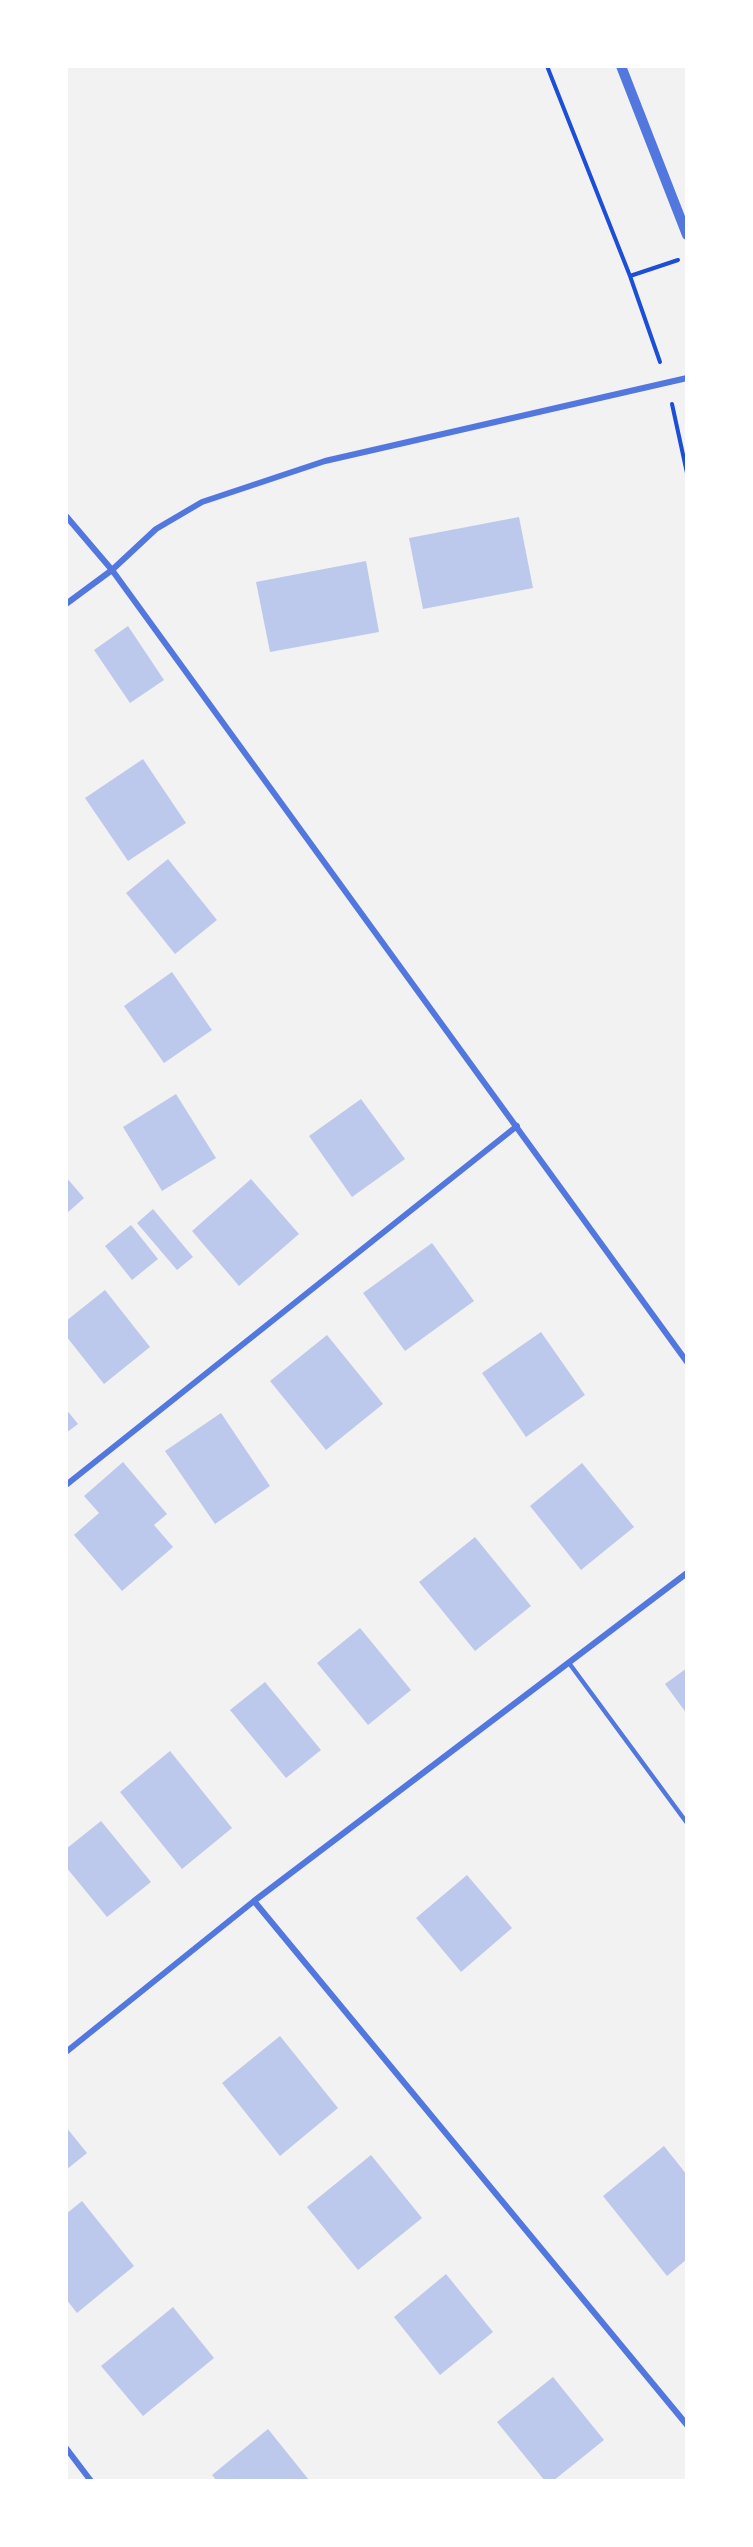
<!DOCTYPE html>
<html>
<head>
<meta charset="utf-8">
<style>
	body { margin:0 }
	#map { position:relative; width:753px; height:2547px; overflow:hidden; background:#f2f2f2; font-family:Lora,serif }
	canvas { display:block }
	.frame { position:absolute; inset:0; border:68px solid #fff; pointer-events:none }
</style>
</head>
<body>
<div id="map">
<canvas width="753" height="2547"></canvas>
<div class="frame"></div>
</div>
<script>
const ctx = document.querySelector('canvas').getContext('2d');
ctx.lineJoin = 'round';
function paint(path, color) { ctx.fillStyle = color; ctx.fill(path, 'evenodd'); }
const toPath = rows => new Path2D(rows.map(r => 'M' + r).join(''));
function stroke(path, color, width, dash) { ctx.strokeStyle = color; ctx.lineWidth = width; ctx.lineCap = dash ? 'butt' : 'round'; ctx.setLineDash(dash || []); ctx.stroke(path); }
const building = toPath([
	[519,517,533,588,423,609,409,538],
	[366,561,379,632,270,652,256,582],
	[128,626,164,680,130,703,94,650],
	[143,759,186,823,128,861,85,798],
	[168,859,217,920,175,954,126,893],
	[172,972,212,1030,164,1063,124,1006],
	[176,1094,216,1158,162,1191,123,1127],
	[361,1099,405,1159,352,1197,309,1136],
	[66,1177,84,1198,66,1214],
	[251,1179,299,1234,239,1286,192,1231],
	[153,1209,193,1257,177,1270,137,1223],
	[131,1225,158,1259,132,1280,105,1246],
	[432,1243,474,1301,405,1351,363,1293],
	[105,1290,150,1347,104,1384,66,1336,66,1321],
	[541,1332,585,1395,526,1437,482,1373],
	[327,1335,383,1404,326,1450,270,1381],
	[66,1409,78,1424,66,1433],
	[221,1413,270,1486,215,1524,165,1451],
	[123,1462,167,1514,154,1525,173,1547,122,1591,74,1535,99,1513,84,1496],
	[582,1463,634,1527,581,1570,530,1506],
	[475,1537,531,1606,475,1651,419,1582],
	[360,1628,411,1690,368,1725,317,1663],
	[687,1668,687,1714,665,1684],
	[265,1682,321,1750,286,1778,230,1710],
	[170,1751,232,1828,182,1869,120,1792],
	[101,1821,151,1882,107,1917,66,1867,66,1849],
	[467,1875,512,1928,461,1972,416,1918],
	[280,2036,338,2108,280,2156,222,2083],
	[66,2127,87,2153,66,2170],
	[664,2146,687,2175,687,2259,667,2276,603,2196],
	[371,2155,422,2218,358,2270,307,2207],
	[82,2201,134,2266,77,2313,66,2299,66,2214],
	[446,2274,493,2332,440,2375,394,2317],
	[173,2307,214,2358,143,2416,101,2366],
	[553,2377,604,2440,553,2481,545,2481,497,2422],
	[268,2429,309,2480,217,2481,212,2475]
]);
const path = toPath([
	[547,66,630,276,660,362],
	[630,276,678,260],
	[672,404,687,473]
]);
const service = toPath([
	[569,1663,687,1823]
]);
const minor = toPath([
	[66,516,112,570,687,1362],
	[66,604,112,570,156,529,202,502,325,461,687,378],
	[66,1485,517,1126],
	[254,1901,687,2425],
	[66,2052,254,1901,687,1573],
	[66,2448,91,2481]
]);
const tertiary = toPath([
	[621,66,687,235]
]);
paint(building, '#bdc9ec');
stroke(path, '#1d4ed8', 4);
stroke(service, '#5277de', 4.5);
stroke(minor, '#5277de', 6);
stroke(tertiary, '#5277de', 10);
</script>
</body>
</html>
